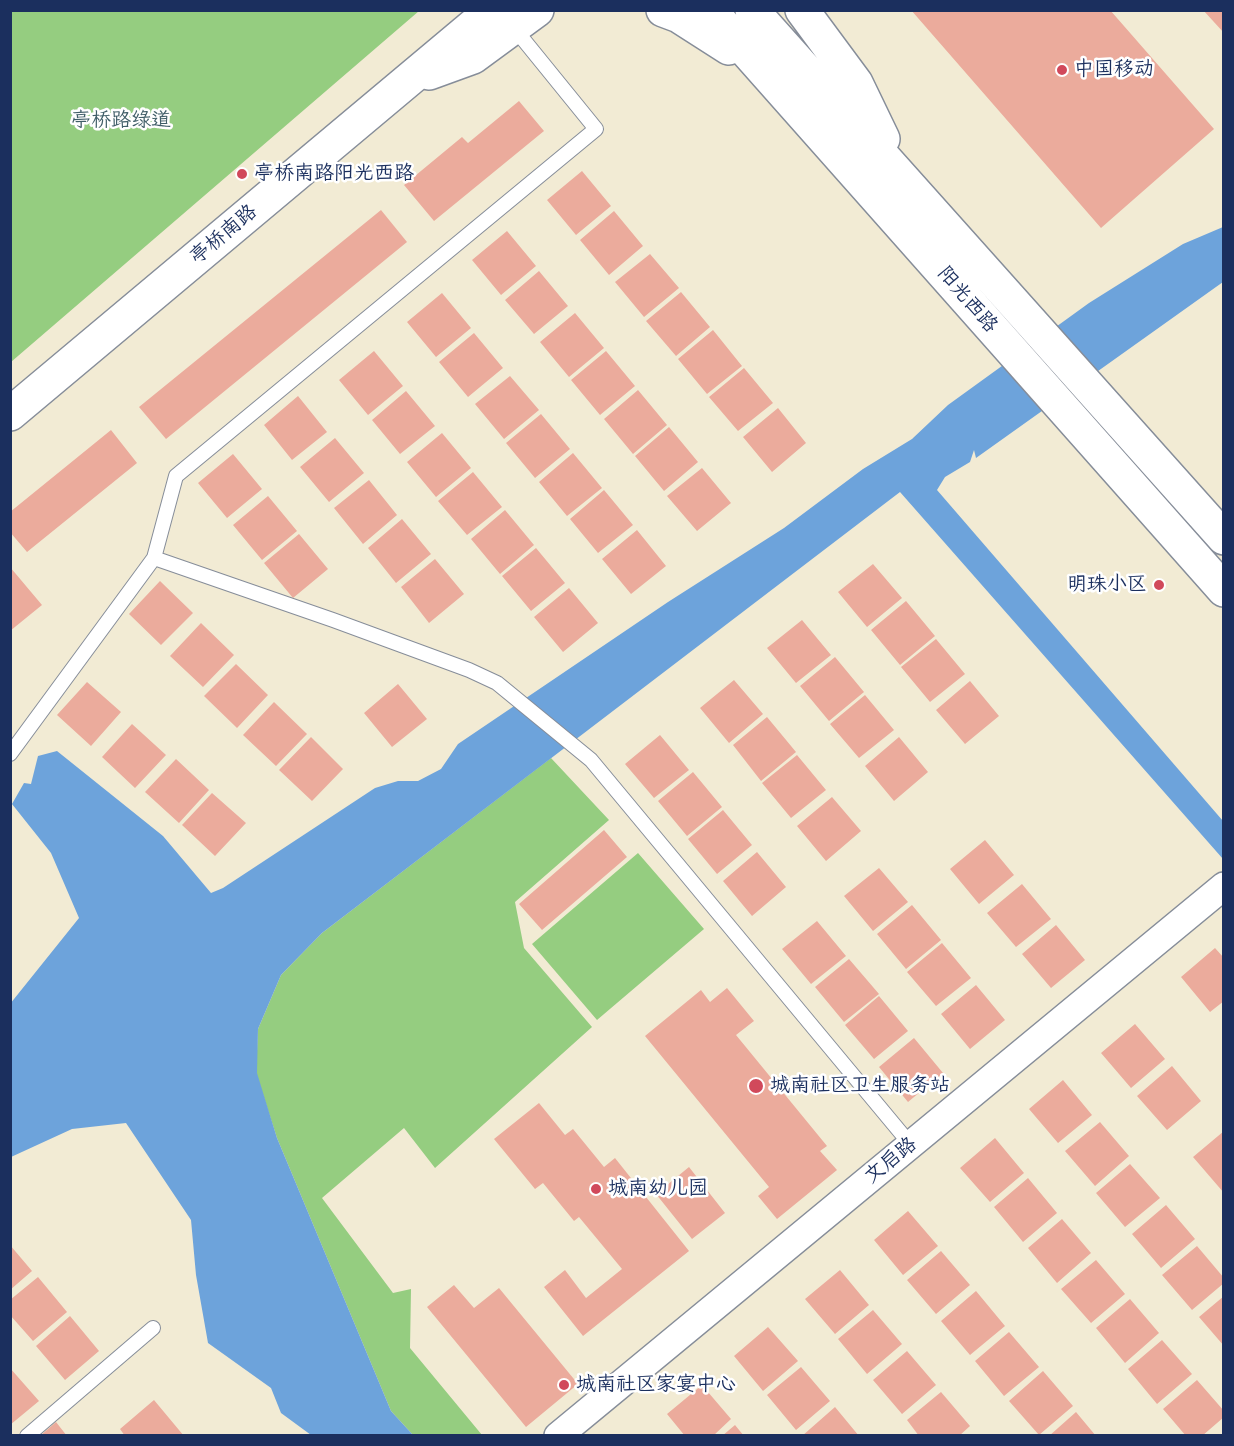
<!DOCTYPE html>
<html>
<head>
<meta charset="utf-8">
<style>
	body { margin:0 }
	#map { position:relative; width:1234px; height:1446px; overflow:hidden; background:#f2ebd4; font-family:Sriracha,sans-serif }
	canvas { display:block }
	.frame { position:absolute; inset:0; border:12px solid #1b2f5e; pointer-events:none }
</style>
</head>
<body>
<div id="map">
<canvas width="1234" height="1446"></canvas>
<div class="frame"></div>
</div>
<script>
const ctx = document.querySelector('canvas').getContext('2d');
ctx.lineJoin = 'round';
function paint(path, color) { ctx.fillStyle = color; ctx.fill(path, 'evenodd'); }
const toPath = rows => new Path2D(rows.map(r => 'M' + r).join(''));
function stroke(path, color, width, dash) { ctx.strokeStyle = color; ctx.lineWidth = width; ctx.lineCap = dash ? 'butt' : 'round'; ctx.setLineDash(dash || []); ctx.stroke(path); }
function label(font, color, halo, rows, align = 'center') {
  ctx.font = font + ' Sriracha,"LXGW WenKai TC",sans-serif'; ctx.lineWidth = 5; ctx.setLineDash([]); ctx.textBaseline = 'middle'; ctx.strokeStyle = halo; ctx.fillStyle = color; for (const [text, x, y, turn = 0] of rows) {
    ctx.save(); ctx.translate(x, y); ctx.rotate((+turn || 0) * Math.PI / 180); ctx.textAlign = isNaN(turn) ? turn : align; if (halo) ctx.strokeText(text, 0, 0); ctx.fillText(text, 0, 0); ctx.restore();
  }
}
const green = toPath([
	[11,10,419,10,419,11,11,362],
	[551,758,609,820,515,902,524,948,592,1027,435,1168,404,1128,322,1198,393,1293,411,1289,410,1348,482,1435,413,1435,391,1411,277,1138,256,1073,258,1029,281,975,322,933],
	[638,853,704,929,597,1020,532,944]
]);
const water = toPath([
	[1223,227,1223,282,976,458,974,450,970,462,945,477,937,490,1223,821,1223,859,900,492,322,933,281,975,258,1029,257,1073,277,1138,391,1411,413,1435,311,1435,281,1413,271,1388,208,1343,196,1275,191,1220,126,1123,72,1129,11,1157,10,1004,79,918,51,853,12,804,24,783,31,784,38,756,57,751,163,836,211,893,223,888,375,788,398,781,418,781,441,769,458,744,668,602,784,528,863,469,912,439,948,405,1089,303,1183,244]
]);
const building = toPath([
	[911,10,1110,10,1214,129,1101,228],
	[1203,10,1224,10,1224,33],
	[519,101,544,131,434,221,404,185,462,137,468,143],
	[582,171,611,206,576,235,547,200],
	[381,210,407,242,166,439,139,407],
	[614,211,643,246,609,275,580,240],
	[507,231,536,266,501,295,472,260],
	[650,254,679,288,644,317,615,282],
	[539,271,568,306,534,334,505,300],
	[681,292,710,327,676,356,646,321],
	[442,293,471,328,436,357,407,322],
	[575,313,604,348,569,377,540,342],
	[713,330,742,366,707,394,678,359],
	[474,333,503,368,468,397,439,362],
	[374,351,403,386,368,415,339,380],
	[606,351,635,386,600,415,571,380],
	[744,368,773,403,738,431,709,397],
	[510,376,539,410,504,439,475,404],
	[638,390,667,425,633,454,604,419],
	[406,391,435,426,400,454,372,420],
	[298,396,327,432,292,460,264,425],
	[778,408,806,443,772,472,743,437],
	[541,414,570,449,535,478,506,443],
	[669,427,698,462,664,491,635,456],
	[111,430,137,463,27,552,10,532,10,512],
	[442,433,471,468,436,497,407,462],
	[335,438,364,473,329,502,300,467],
	[573,453,602,488,567,516,539,482],
	[233,454,262,489,227,518,198,483],
	[702,468,731,503,697,531,667,496],
	[473,472,502,507,467,535,438,501],
	[369,480,397,515,363,544,334,508],
	[604,490,633,525,598,553,570,519],
	[268,496,297,531,262,560,233,525],
	[505,510,534,545,500,574,471,539],
	[402,519,431,554,396,583,368,548],
	[637,530,666,566,631,594,602,559],
	[299,534,328,569,293,598,264,563],
	[536,548,565,583,531,611,502,576],
	[435,559,464,594,429,623,401,587],
	[873,564,902,598,867,627,838,592],
	[10,567,42,605,10,631],
	[160,581,193,613,161,645,129,614],
	[569,588,598,623,563,652,534,617],
	[906,601,935,636,900,665,871,630],
	[802,620,831,655,796,683,767,648],
	[201,623,234,655,203,687,170,656],
	[936,639,965,674,930,702,901,667],
	[835,657,864,692,829,721,800,686],
	[236,664,268,695,237,728,204,696],
	[734,680,763,714,729,743,700,708],
	[970,681,999,716,965,744,936,710],
	[87,682,121,712,91,746,57,715],
	[398,684,427,719,392,747,364,713],
	[865,695,894,730,859,758,830,724],
	[274,702,307,734,276,766,243,735],
	[767,717,796,752,761,781,733,745],
	[132,724,166,755,135,788,102,757],
	[660,735,689,770,654,798,625,764],
	[311,737,343,769,312,801,279,770],
	[899,737,928,772,894,801,865,766],
	[797,755,826,790,791,818,762,783],
	[176,759,209,790,179,823,145,792],
	[693,772,722,807,687,836,658,801],
	[212,793,246,823,215,856,182,825],
	[832,797,861,831,826,861,797,826],
	[723,810,752,845,717,874,688,839],
	[604,830,627,857,542,930,519,904],
	[985,840,1014,875,979,904,950,869],
	[757,852,786,887,752,916,723,881],
	[879,868,908,902,873,931,844,896],
	[1022,884,1051,919,1016,947,987,913],
	[912,905,941,940,906,969,877,934],
	[817,921,846,956,811,984,782,949],
	[1056,925,1085,960,1051,988,1022,954],
	[942,943,971,978,936,1006,907,972],
	[1215,948,1224,958,1224,1001,1210,1012,1181,977],
	[849,959,879,994,844,1022,815,987],
	[976,985,1005,1020,970,1049,941,1014],
	[727,988,754,1021,736,1035,827,1146,820,1151,837,1170,777,1219,758,1196,769,1187,645,1036,701,990,710,1002],
	[879,996,908,1031,874,1059,845,1025],
	[1135,1024,1165,1059,1131,1088,1101,1053],
	[914,1038,943,1073,908,1102,879,1067],
	[1172,1066,1201,1101,1167,1130,1137,1096],
	[1063,1080,1092,1115,1058,1143,1029,1109],
	[539,1103,565,1135,573,1129,604,1167,615,1158,689,1251,583,1336,544,1287,565,1270,586,1298,622,1269,579,1217,574,1221,543,1183,535,1189,494,1139],
	[1100,1122,1129,1156,1095,1186,1065,1151],
	[1224,1131,1224,1193,1193,1157],
	[995,1138,1024,1173,990,1202,960,1168],
	[1130,1164,1160,1198,1125,1227,1096,1193],
	[689,1167,725,1213,692,1239,656,1194],
	[1028,1178,1057,1213,1023,1242,994,1207],
	[1166,1205,1195,1239,1161,1268,1132,1234],
	[908,1211,938,1246,903,1275,874,1240],
	[1062,1219,1091,1253,1057,1283,1028,1248],
	[10,1245,32,1271,10,1290],
	[1197,1246,1224,1278,1224,1283,1192,1310,1162,1275],
	[941,1251,970,1285,936,1314,907,1280],
	[1096,1260,1125,1294,1091,1323,1061,1289],
	[840,1270,869,1305,835,1334,805,1299],
	[38,1277,67,1312,33,1341,10,1315,10,1300],
	[454,1285,474,1308,499,1288,578,1384,526,1427,427,1307],
	[976,1291,1005,1326,970,1355,941,1321],
	[1224,1296,1224,1346,1199,1317],
	[1130,1299,1159,1333,1125,1363,1096,1328],
	[873,1310,902,1344,867,1374,838,1339],
	[70,1316,99,1351,65,1380,36,1346],
	[768,1327,798,1361,763,1391,734,1356],
	[1009,1332,1039,1367,1004,1396,975,1361],
	[1162,1340,1192,1374,1157,1404,1128,1369],
	[907,1351,936,1385,902,1414,873,1380],
	[801,1367,830,1401,796,1430,767,1395],
	[10,1368,39,1401,10,1425],
	[1043,1371,1073,1406,1039,1435,1009,1401],
	[1197,1380,1224,1411,1224,1417,1202,1436,1186,1436,1163,1409],
	[702,1385,731,1419,713,1436,685,1436,667,1414],
	[941,1392,970,1426,959,1436,919,1436,907,1420],
	[154,1400,184,1436,125,1436,120,1429],
	[835,1407,859,1436,802,1436],
	[1076,1412,1096,1436,1049,1436],
	[56,1422,67,1436,40,1436],
	[735,1425,744,1436,722,1436]
]);
const lane = toPath([
	[154,558,333,620,469,670,497,683,591,760,911,1145],
	[10,754,154,558,176,476,596,129,514,28],
	[27,1436,153,1328]
]);
const street = toPath([
	[558,1436,1224,886]
]);
const secondary = toPath([
	[663,10,679,16,729,48],
	[710,10,1224,590],
	[752,10,1224,538],
	[802,10,856,83,883,139],
	[429,73,473,57,537,10],
	[10,414,492,10]
]);
const markers = [
	[1062,70,6,"#d1495b"],
	[242,174,6,"#d1495b"],
	[1159,585,6,"#d1495b"],
	[756,1086,8,"#d1495b"],
	[596,1189,6,"#d1495b"],
	[564,1385,6,"#d1495b"]
];
const poiNames = [
	["中国移动",1074,70],
	["亭桥南路阳光西路",254,174],
	["明珠小区",1147,585,"right"],
	["城南社区卫生服务站",770,1086],
	["城南幼儿园",608,1189],
	["城南社区家宴中心",576,1385]
];
const parkNames = [
	["亭桥路绿道",121,121]
];
const streetNames = [
	["亭桥南路",224,235,-40],
	["阳光西路",967,300,49],
	["文启路",891,1161,-39]
];
paint(green, '#95cd80');
paint(water, '#6da3db');
paint(building, '#ebab9c');
stroke(lane, '#868d99', 16);
stroke(street, '#868d99', 30);
stroke(secondary, '#868d99', 36);
stroke(lane, '#fff', 14);
stroke(street, '#fff', 27);
stroke(secondary, '#fff', 33);
for (const [x, y, r, color] of markers) { const dot = new Path2D(); dot.arc(x, y, r, 0, 2 * Math.PI); ctx.fillStyle = color; ctx.fill(dot); stroke(dot, '#fff', 2); }
label('20px', '#1b2f5e', '#fff', poiNames, 'left');
label('20px', '#405e68', '#fff', parkNames);
label('20px', '#1b2f5e', '#fff', streetNames);
</script>
</body>
</html>
